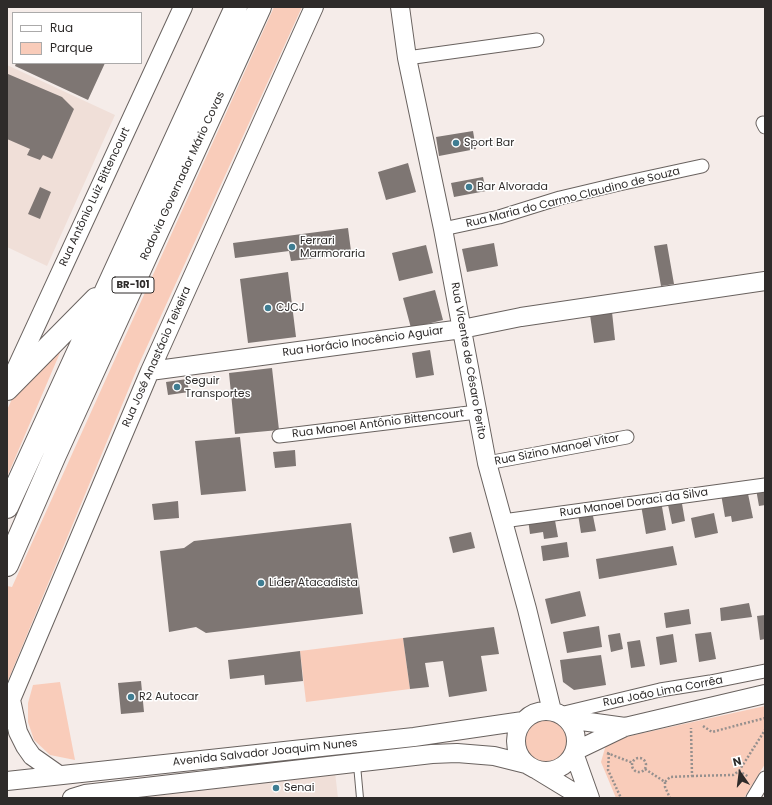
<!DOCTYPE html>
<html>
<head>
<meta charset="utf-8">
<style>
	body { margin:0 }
	#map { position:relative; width:772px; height:805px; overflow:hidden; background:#f5ece9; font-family:Poppins,sans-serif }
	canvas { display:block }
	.frame { position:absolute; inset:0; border:8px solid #2e2b2a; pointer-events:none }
	.legend { position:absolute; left:12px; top:12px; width:130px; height:52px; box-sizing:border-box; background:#fff; border:1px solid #abaaaa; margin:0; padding:5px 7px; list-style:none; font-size:12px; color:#2e2b2a }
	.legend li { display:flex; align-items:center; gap:8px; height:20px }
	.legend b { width:20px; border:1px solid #abaaaa }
	.north { position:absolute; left:720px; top:753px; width:40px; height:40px; -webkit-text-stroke:3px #fff; paint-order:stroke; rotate:346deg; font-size:11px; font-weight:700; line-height:16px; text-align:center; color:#2e2b2a }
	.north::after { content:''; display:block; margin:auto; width:14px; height:18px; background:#2e2b2a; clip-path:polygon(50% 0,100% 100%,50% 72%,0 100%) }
</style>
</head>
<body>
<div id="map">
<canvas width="772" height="805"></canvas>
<div class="frame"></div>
<ul class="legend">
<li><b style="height:5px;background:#fff"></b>Rua</li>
<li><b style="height:11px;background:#f9ccba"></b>Parque</li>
</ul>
<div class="north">N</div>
</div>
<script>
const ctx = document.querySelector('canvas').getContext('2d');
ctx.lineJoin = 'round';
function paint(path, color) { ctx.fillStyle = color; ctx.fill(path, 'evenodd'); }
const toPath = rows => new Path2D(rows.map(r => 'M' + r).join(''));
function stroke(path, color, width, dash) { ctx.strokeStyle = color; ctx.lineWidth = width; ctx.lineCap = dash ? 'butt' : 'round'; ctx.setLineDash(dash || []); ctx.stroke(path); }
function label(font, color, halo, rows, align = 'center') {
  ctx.font = font + ' Poppins,sans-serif'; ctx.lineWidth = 3; ctx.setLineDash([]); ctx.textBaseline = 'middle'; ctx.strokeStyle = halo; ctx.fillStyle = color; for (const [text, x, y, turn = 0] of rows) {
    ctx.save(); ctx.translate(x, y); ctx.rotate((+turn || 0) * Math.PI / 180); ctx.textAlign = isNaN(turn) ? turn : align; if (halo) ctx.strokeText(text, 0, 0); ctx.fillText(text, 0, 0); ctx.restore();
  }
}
const built = toPath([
	[7,65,115,115,47,266,7,247],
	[335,772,338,798,140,798]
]);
const green = toPath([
	[274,7,302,7,139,364,7,683,7,586,12,587],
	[62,348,7,477,7,410,12,399],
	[403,638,410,689,306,702,300,651],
	[60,682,75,760,50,755,34,740,28,722,28,703,33,685],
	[765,706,765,764,744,798,616,798,601,762,607,741],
	'522 741a24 24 0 1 1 48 0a24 24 0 1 1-48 0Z'
]);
const building = toPath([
	[16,63,105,63,88,100,15,66],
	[8,74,62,97,74,109,52,159,43,155,40,160,27,155,30,149,7,139],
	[473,131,476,149,439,156,436,137],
	[408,163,416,192,386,200,378,172],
	[483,177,486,191,454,197,451,183],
	[40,187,51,192,40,219,28,214],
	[348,228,351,251,326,254,326,257,291,261,289,251,235,258,233,243],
	[494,243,498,266,467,272,462,249],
	[667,244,674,284,661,286,654,246],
	[426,245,433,273,399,281,392,253],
	[288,272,296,337,248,343,240,279],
	[435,290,443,320,411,328,403,298],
	[612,312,615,340,594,343,590,315],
	[430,350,434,375,416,378,412,353],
	[272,368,279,430,235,434,229,373],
	[187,379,189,392,168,395,166,382],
	[240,437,246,491,201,495,195,441],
	[295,450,296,466,275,468,273,452],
	[765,487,765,505,759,506,756,489],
	[747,489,753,518,732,522,731,516,725,517,721,494],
	[681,498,685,521,672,524,667,500],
	[178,501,179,518,154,520,152,504],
	[661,501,666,530,646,534,641,505],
	[592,511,596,531,581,533,578,514],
	[714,513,718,533,695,538,691,518],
	[554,515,558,537,544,539,543,532,530,534,528,519],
	[351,523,363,614,206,633,196,627,169,632,160,551,184,548,194,541],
	[471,532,475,548,453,553,449,537],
	[567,542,569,557,543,561,541,546],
	[673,546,677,565,599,579,596,559],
	[580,591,586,616,551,624,545,599],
	[749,603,752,617,721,621,720,608],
	[689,609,691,624,666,628,664,613],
	[765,615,765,639,760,640,757,616],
	[599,626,602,647,567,653,563,632],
	[494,627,499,654,481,656,487,691,449,697,443,661,425,663,429,687,410,689,403,638],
	[711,632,716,659,699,662,695,634],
	[620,633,623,649,611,652,608,635],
	[673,634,677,662,660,665,656,637],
	[640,640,645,666,631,668,627,642],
	[300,651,303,681,265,685,264,675,230,679,228,660],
	[601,655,606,685,574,690,563,682,560,660],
	[141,681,144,712,121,714,118,683]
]);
const path = toPath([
	[703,726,712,732,765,718],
	[607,753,633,763],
	[609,753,608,770,621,798],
	'632 765a7 7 0 1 1 14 0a7 7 0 1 1-14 0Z',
	[645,769,665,782,670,777,692,776,691,728],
	[739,771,765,730],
	[692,776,733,775,739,771,749,777],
	[665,782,665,787,670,798]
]);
const lane = toPath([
	[357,765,360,798]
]);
const street = toPath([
	[407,58,537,40],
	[763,123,765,127],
	[443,229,499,217,560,198,619,184,702,166],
	[279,436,477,412],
	[487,463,627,437],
	[503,521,765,485],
	[560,714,660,690,710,682,765,671],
	[753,798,765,778]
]);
const secondary = toPath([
	[400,7,407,58,443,229,487,463,527,609,552,711],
	[150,371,462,329,521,317,765,281],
	[9,384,183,7],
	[11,700,18,732,25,746,32,756,59,775],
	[7,709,150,371,314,7],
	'516 741a30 30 0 1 1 60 0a30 30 0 1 1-60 0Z',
	[567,719,625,727],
	[575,751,625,727,765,694],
	[574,753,590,798],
	[537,770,583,798],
	[7,781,414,737,523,721],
	[72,798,85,794,432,754,457,753,494,756,526,764]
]);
const highway = toPath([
	[7,389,96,299],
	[7,507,236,7],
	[7,565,55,455,260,7]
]);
const markers = [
	[456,143,4,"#3f7d92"],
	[469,187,4,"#3f7d92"],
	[292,247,4,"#3f7d92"],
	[268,308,4,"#3f7d92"],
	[177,387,4,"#3f7d92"],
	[261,583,4,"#3f7d92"],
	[131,697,4,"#3f7d92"],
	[276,788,4,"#3f7d92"]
];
const shields = [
	[133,285,42]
];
const shieldNames = [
	["BR-101",133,285]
];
const poiNames = [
	["Sport Bar",464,143],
	["Bar Alvorada",477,187],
	["Ferrari",300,241],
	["Marmoraria",300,254],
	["CJCJ",276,308],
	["Seguir",185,381],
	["Transportes",185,394],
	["Líder Atacadista",269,583],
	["R2 Autocar",139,697],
	["Senai",284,788]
];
const streetNames = [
	["Rodovia Governador Mário Covas",183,176,-65],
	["Rua Antônio Luiz Bittencourt",95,197,-65],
	["Rua Maria do Carmo Claudino de Souza",573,198,-14],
	["Rua Horácio Inocêncio Aguiar",363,342,-8],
	["Rua José Anastácio Teixeira",157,357,-66],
	["Rua Vicente de Césaro Perito",468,361,80],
	["Rua Manoel Antônio Bittencourt",378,424,-7],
	["Rua Sizino Manoel Vítor",557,450,-11],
	["Rua Manoel Doraci da Silva",634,503,-8],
	["Rua João Lima Corrêa",663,692,-11],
	["Avenida Salvador Joaquim Nunes",265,753,-6]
];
paint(built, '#f0dfd8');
paint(green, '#f9ccba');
paint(building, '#7e7673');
stroke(lane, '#69625f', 8);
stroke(street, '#69625f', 15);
stroke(secondary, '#69625f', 20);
stroke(highway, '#69625f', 24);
stroke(path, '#96908e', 2.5, [2, 2]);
stroke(lane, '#fff', 6);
stroke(street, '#fff', 13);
stroke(secondary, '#fff', 18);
stroke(highway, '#fff', 22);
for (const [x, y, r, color] of markers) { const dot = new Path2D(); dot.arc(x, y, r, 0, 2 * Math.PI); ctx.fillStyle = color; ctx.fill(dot); stroke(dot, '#fff', 1.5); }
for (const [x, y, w] of shields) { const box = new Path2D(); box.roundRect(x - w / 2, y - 8, w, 16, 3); ctx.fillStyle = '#fff'; ctx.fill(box); stroke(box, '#2e2b2a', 1); }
label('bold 10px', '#2e2b2a', null, shieldNames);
label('11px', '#2e2b2a', '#fff', poiNames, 'left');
label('11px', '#2e2b2a', '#fff', streetNames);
</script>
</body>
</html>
